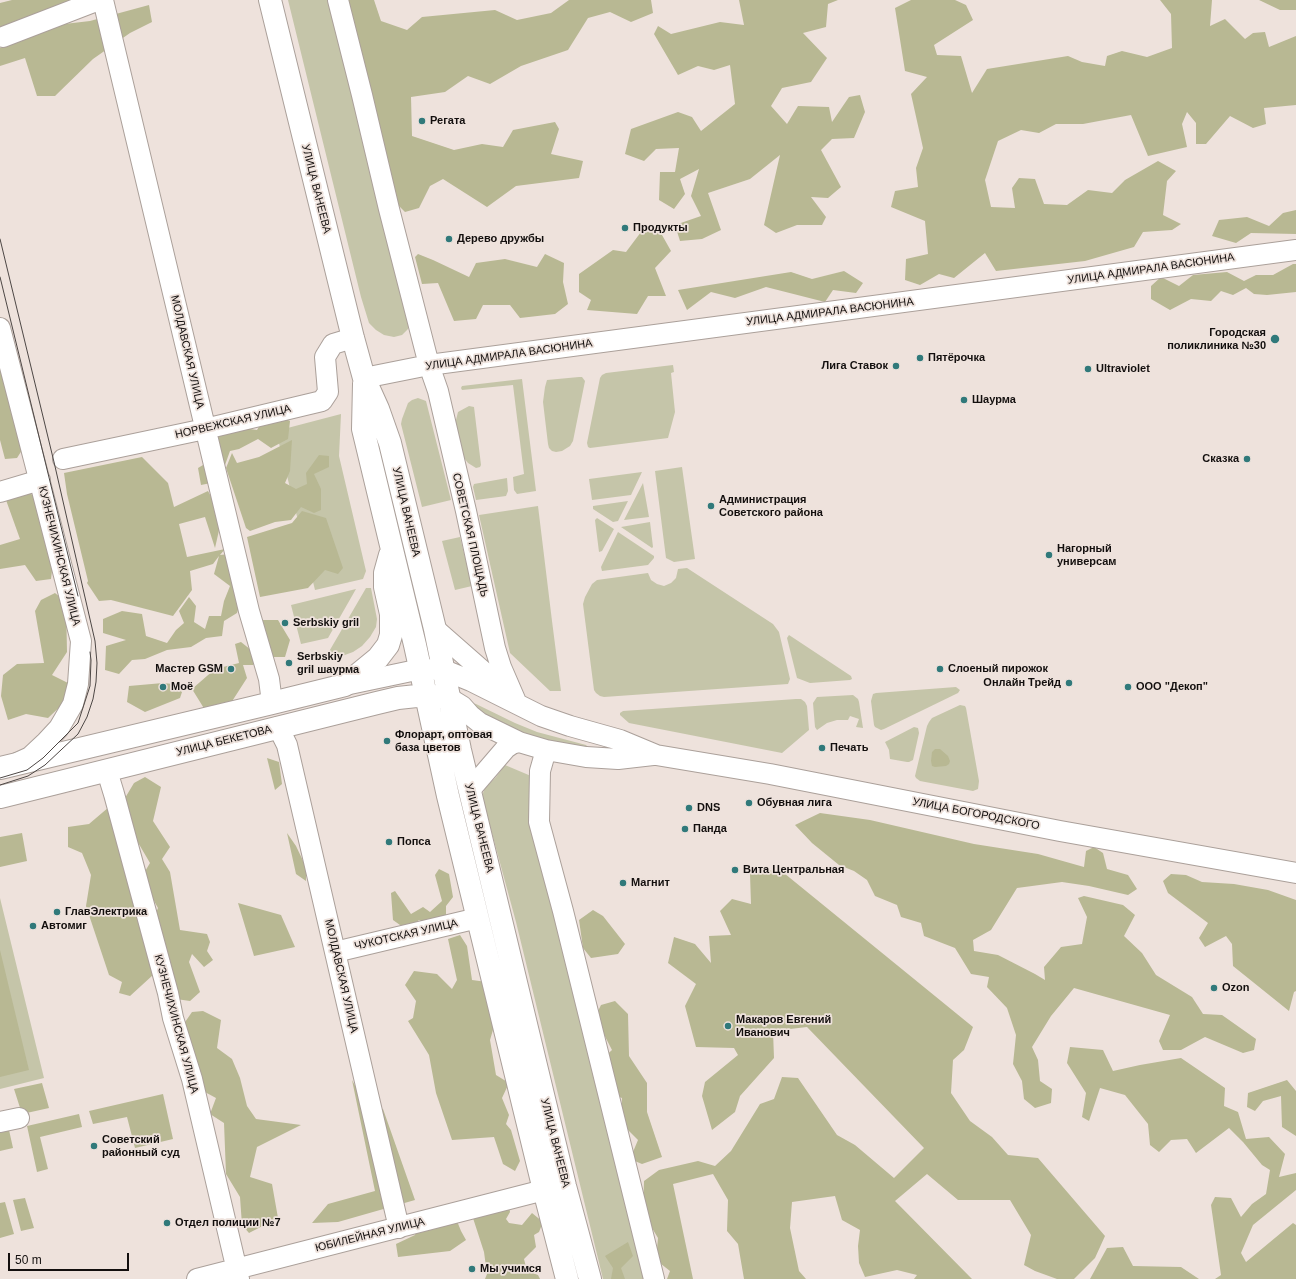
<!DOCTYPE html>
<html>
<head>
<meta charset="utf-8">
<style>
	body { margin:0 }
	#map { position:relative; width:1296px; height:1279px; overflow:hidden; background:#eee2dc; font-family:Helvetica,sans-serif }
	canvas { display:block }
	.scale { position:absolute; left:8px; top:1253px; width:121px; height:18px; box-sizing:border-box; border:2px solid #130f0e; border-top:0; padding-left:5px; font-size:12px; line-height:14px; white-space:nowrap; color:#130f0e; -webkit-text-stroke:3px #eee2dc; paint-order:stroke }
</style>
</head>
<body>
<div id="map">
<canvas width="1296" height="1279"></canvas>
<div class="scale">50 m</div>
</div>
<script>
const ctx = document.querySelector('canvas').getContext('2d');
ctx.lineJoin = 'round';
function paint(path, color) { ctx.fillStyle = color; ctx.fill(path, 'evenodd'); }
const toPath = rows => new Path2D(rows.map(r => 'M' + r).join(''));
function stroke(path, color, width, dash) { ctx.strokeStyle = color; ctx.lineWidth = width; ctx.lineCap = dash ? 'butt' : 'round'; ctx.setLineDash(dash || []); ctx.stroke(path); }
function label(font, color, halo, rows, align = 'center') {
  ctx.font = font + ' Helvetica,sans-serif'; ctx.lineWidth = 3.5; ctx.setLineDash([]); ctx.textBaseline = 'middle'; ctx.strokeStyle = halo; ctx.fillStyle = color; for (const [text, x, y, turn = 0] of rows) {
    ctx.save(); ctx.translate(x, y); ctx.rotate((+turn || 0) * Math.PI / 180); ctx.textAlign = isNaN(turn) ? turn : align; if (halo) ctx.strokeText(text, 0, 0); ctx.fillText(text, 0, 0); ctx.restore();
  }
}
const green = toPath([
	[288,0,333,0,409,321,408,329,402,335,394,337,384,335,376,330,369,323,361,297],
	[673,365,674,372,671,373,675,412,668,438,590,448,588,447,587,443,600,378,602,375,606,373],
	[579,377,582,377,585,381,573,441,570,446,562,451,556,452,552,451,549,448,548,444,543,402,545,387,547,380],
	[522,379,536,491,517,494,514,490,513,477,524,474,513,385,462,390,461,388,462,386],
	[418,398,426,401,451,500,422,507,401,424,402,419,408,403,412,400],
	[469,406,474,407,481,465,480,467,476,468,468,463,464,458,455,424,458,412],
	[341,414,339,456,366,571,363,579,315,590,276,431],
	[682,467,695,559,674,562,666,558,655,471],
	[642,472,631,495,592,500,589,479],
	[507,478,508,491,506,496,476,500,473,487,474,484],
	[643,483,649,517,624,520],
	[628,501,618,521,613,522,593,509,593,506],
	[538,506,552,621,561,691,550,691,510,653,479,515],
	[597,518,614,529,602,551,599,552,595,520],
	[650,522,653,547,652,548,621,527],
	[618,532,654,556,654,558,648,565,602,571,601,567],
	[460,537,472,586,455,590,442,541],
	[687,568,773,624,779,632,790,679,788,684,604,697,600,696,596,693,594,690,583,604,585,597,592,584,597,580,648,573,651,580,657,584,664,586,671,583,676,578,678,569],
	[366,588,371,588,377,619,376,627,370,637,362,646,353,652,342,656,329,659,327,655],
	[356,589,328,638,301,644,291,605],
	[789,635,851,676,852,679,850,680,810,683,797,678,787,638],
	[956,687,960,690,958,693,884,729,881,730,875,727,874,725,871,701,873,694,876,693],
	[853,695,858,699,859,702,863,728,856,727,859,719,850,716,848,720,837,720,827,723,817,730,815,727,813,703,817,697],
	[796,699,801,699,805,702,807,706,809,730,782,753,629,723,620,715,620,713,623,711],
	[472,703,476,704,515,723,537,732,586,745,589,748,588,749,535,738,513,730,489,719,471,705],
	[960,705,965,706,966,708,979,781,978,789,973,791,920,781,916,778,915,776,927,726,929,722,932,718],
	[914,727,918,728,919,733,913,760,909,762,907,762,890,759,889,750,885,742],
	[505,765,531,776,647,1279,603,1279,516,922,483,800,483,793,485,788,496,777],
	[0,898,44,1078,0,1089]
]);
const forest = toPath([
	[12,0,74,0,0,31,0,3],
	[342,0,374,0,381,21,407,30,422,17,495,10,517,20,551,13,569,0,651,0,653,13,631,22,610,12,588,18,568,50,521,66,490,84,468,76,445,92,411,97,412,136,454,150,482,144,503,147,513,130,555,122,559,129,551,154,583,161,579,178,516,186,487,207,443,179,430,186,419,208,405,212,389,196],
	[739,0,838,0,828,4,826,27,803,33,827,58,811,82,782,88,771,106,787,124,798,106,829,107,832,122,849,97,860,95,865,112,854,138,832,139,821,150,841,187,828,198,811,197,826,217,822,225,797,225,776,233,764,225,780,155,750,179,708,193,721,230,702,239,680,241,675,225,701,216,691,196,699,169,680,179,685,194,674,209,659,200,660,172,675,172,679,148,656,149,644,161,625,154,631,129,678,112,692,117,701,131,735,104,730,65,714,70,698,66,678,75,654,34,658,26,671,34,720,22,744,25],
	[911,0,955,0,966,5,973,20,934,45,937,55,961,56,972,93,987,69,1068,56,1082,62,1105,66,1107,56,1122,51,1147,57,1172,48,1171,14,1160,0,1212,0,1210,26,1225,19,1245,39,1253,33,1265,32,1269,47,1296,36,1296,105,1264,108,1266,124,1253,128,1230,116,1206,144,1196,144,1196,123,1187,112,1182,124,1187,147,1148,156,1131,115,1083,124,1056,124,1039,133,1021,130,998,141,985,180,991,207,1015,208,1012,188,1019,178,1035,179,1044,204,1067,205,1088,190,1112,193,1125,180,1158,161,1176,171,1167,181,1163,215,1181,224,1172,230,1143,232,1134,247,1085,261,996,271,985,253,954,278,939,274,920,285,905,280,906,259,928,254,925,221,891,207,895,191,918,187,916,168,923,148,911,94,927,77,905,71,895,8],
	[1259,0,1296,0,1296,10,1280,10],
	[149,5,152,22,130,33,93,59,55,96,37,96,25,58,0,66,0,48,56,25,90,21],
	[1296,210,1296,234,1251,233,1236,243,1212,236,1219,220,1247,217,1269,226,1283,213],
	[644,228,662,235,671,251,655,268,666,296,648,296,637,314,587,310,591,300,579,292,579,274,613,250,626,252],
	[418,254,433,260,469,277,476,263,505,259,537,267,545,254,564,263,563,282,568,304,555,314,520,318,510,305,483,305,476,319,454,321,438,283,422,284,415,257],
	[1293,264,1296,264,1296,292,1267,295,1254,294,1246,288,1233,295,1221,291,1211,301,1191,299,1170,310,1151,299,1151,286,1161,277,1179,286,1193,275,1227,272,1244,281,1256,275,1273,275],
	[844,271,863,283,856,293,833,290,825,302,766,287,735,298,711,292,687,310,678,290,791,272,812,279],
	[0,357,24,447,17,458,5,459,0,440],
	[279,416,290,421,288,439,271,448,258,439,239,449,230,451,225,465,212,473,211,483,201,485,198,468,208,462,212,438,237,427,257,430,263,420],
	[292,440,290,471,285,483,296,489,307,484,306,473,319,455,329,456,329,467,314,474,321,489,321,510,314,513,301,507,291,520,275,522,250,531,246,528,226,468,232,453,237,463,259,457],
	[142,457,168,483,174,507,208,491,222,517,215,548,205,517,179,524,187,557,225,549,220,555,229,554,242,597,237,613,224,621,222,636,206,638,191,647,167,650,145,659,132,660,119,674,105,670,106,646,126,640,103,633,103,619,122,611,142,614,146,636,167,643,176,630,184,623,179,611,189,597,196,606,194,622,205,629,209,616,221,616,224,601,230,586,214,574,219,556,213,564,190,571,192,590,173,616,111,600,99,601,87,583,88,581,67,494,64,473],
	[26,489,54,516,54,554,51,579,36,581,25,565,0,569,0,545,20,539,6,500],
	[302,511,326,518,343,568,338,574,325,570,308,588,260,597,247,537,292,523],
	[55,593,66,602,67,652,52,675,70,684,64,703,48,718,26,714,8,720,1,696,3,675,17,664,44,663,35,611,41,600],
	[258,620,278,620,290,640,285,657,261,657,253,665,243,665,247,678,229,706,205,710,192,689,215,669,239,663,235,644,241,642,251,650],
	[163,683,173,684,182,692,180,698,145,712,127,702,129,686],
	[935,749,940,749,948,756,950,761,949,764,946,766,935,767,932,766,931,761,932,752],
	[267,758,279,762,282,784,275,790],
	[145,777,161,787,153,821,170,847,162,859,170,872,180,930,207,934,210,942,207,951,213,960,204,967,192,954,189,962,200,992,190,1001,176,999,169,980,170,960,161,948,152,922,158,908,141,878,150,863,126,822,125,798,134,783],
	[109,807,153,975,130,996,119,993,122,982,109,975,86,906,91,875,82,853,68,847,68,827,89,824],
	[820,813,870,820,974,844,1038,854,1084,867,1086,851,1094,847,1103,853,1107,869,1128,875,1137,889,1128,895,1089,886,1062,882,1017,888,991,930,973,940,974,951,998,955,1035,974,1045,980,1044,967,1061,947,1082,944,1087,917,1078,898,1084,896,1123,905,1135,915,1124,936,1142,953,1156,975,1192,997,1203,1014,1222,1015,1256,1039,1254,1050,1243,1053,1205,1037,1181,1050,1163,1050,1159,1041,1170,1015,1074,988,1051,1016,1032,1047,1038,1060,1040,1081,1052,1089,1051,1103,1035,1108,1024,1099,1022,1081,1013,1064,1016,1035,1007,1008,987,987,989,977,971,974,955,948,924,936,921,923,901,917,897,905,875,896,867,880,854,871,839,865,812,843,795,825],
	[22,833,27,861,0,867,0,837],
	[287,833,296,846,306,867,306,881,296,874],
	[439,869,449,874,453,897,446,906,446,915,429,924,419,920,407,930,393,920,391,893,395,891,411,914,423,907,430,912,442,901,435,875],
	[779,869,973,1027,964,1050,953,1060,951,1093,970,1121,992,1137,1008,1155,1038,1158,1105,1236,1095,1258,1074,1279,1057,1279,1035,1271,1024,1265,1031,1235,1010,1200,958,1200,927,1174,895,1201,972,1279,914,1279,917,1275,897,1270,865,1277,859,1263,858,1246,860,1230,842,1220,835,1196,792,1202,790,1228,799,1271,806,1279,744,1279,738,1244,727,1231,728,1200,713,1174,673,1184,693,1279,667,1279,670,1271,656,1260,658,1238,643,1213,644,1181,659,1170,698,1161,715,1166,731,1151,760,1104,774,1099,782,1077,798,1078,837,1135,855,1145,894,1178,924,1148,807,1027,773,1031,774,1058,740,1096,735,1112,712,1130,702,1096,705,1082,738,1055,734,1048,696,1047,685,1006,696,984,668,963,674,937,695,944,711,963,709,936,731,935,720,911,732,899,751,904,750,874],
	[1171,874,1186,875,1202,882,1234,884,1268,890,1296,900,1296,991,1294,992,1289,1011,1233,966,1232,944,1226,936,1205,947,1199,938,1208,923,1168,893,1163,881],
	[238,903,281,915,295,947,254,956],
	[593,910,603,916,625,944,618,954,591,958,583,948,579,920],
	[460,935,467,946,472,980,487,982,495,1023,490,1040,496,1075,509,1083,502,1098,509,1115,506,1124,511,1130,520,1161,515,1171,503,1164,494,1137,452,1140,436,1093,429,1055,408,1021,413,1018,416,1001,405,985,414,971,437,974,452,989,457,980,448,939],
	[0,950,29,1070,0,1077],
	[615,1001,628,1014,629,1056,647,1083,647,1112,662,1157,642,1164,630,1159,638,1140,621,1123,622,1098,603,1091,598,1063,612,1050,595,1017,601,1005],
	[203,1011,221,1020,217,1048,232,1059,240,1078,247,1106,256,1119,301,1125,257,1147,250,1177,272,1184,278,1218,249,1233,242,1225,240,1197,226,1174,224,1123,210,1114,216,1098,203,1091,203,1078,195,1071,183,1025,192,1012],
	[1070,1047,1103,1050,1113,1071,1140,1065,1181,1058,1225,1088,1224,1106,1238,1112,1246,1139,1269,1137,1285,1154,1279,1177,1296,1173,1296,1190,1253,1225,1241,1253,1246,1262,1293,1223,1296,1225,1296,1279,1215,1279,1221,1275,1211,1205,1215,1197,1231,1198,1241,1217,1252,1204,1266,1194,1270,1170,1262,1165,1243,1142,1229,1128,1196,1153,1187,1139,1171,1140,1159,1152,1150,1145,1148,1124,1125,1095,1100,1088,1089,1121,1082,1117,1086,1093,1067,1063],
	[352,1080,366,1107,383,1109,415,1200,338,1222,312,1223,328,1204,375,1191],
	[1287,1080,1296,1091,1296,1136,1282,1127,1281,1096,1263,1101,1255,1111,1247,1107,1248,1093],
	[42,1083,49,1108,22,1114,14,1089],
	[163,1094,173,1139,135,1148,127,1117,93,1124,89,1111],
	[79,1114,82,1127,40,1137,48,1169,37,1172,27,1126],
	[9,1130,13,1148,0,1151,0,1132],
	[25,1198,34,1228,21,1231,13,1200],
	[5,1202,14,1234,0,1238,0,1203],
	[509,1206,510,1212,506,1219,509,1223,522,1225,532,1213,543,1222,539,1232,534,1235,536,1247,524,1259,527,1271,538,1275,540,1279,485,1279,487,1274,484,1252,472,1215],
	[455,1216,461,1231,466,1240,450,1251,398,1257,396,1244,415,1235,417,1226],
	[628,1242,633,1256,621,1268,625,1279,611,1279,613,1268,605,1256],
	[1123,1247,1133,1266,1181,1267,1199,1279,1090,1279,1107,1248]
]);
const minor = toPath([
	[103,0,249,611,269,679,272,703],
	[338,0,362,95,389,209,429,365,438,391,466,511,495,648,501,667,517,704],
	[3,37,99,0],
	[0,328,81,641,78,684,73,704,59,728,46,742,30,757,19,762],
	[364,378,429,365,1296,250],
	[63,459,205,429,322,401,328,392,325,357,333,344,353,338],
	[0,492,40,480],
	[435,629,484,672,504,691],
	[345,685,421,669,444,670,471,681,541,716,570,726,620,740,656,755,770,774,1060,831,1296,873],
	[449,698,462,706,470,715,480,723,519,742,546,750,586,757,618,759,653,755],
	[278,727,287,745,399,1228],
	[546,750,540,771,539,822,563,911,654,1279],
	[107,771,114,794,168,993,173,1018,192,1079,239,1279],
	[470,790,506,748,512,744,519,742],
	[335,952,478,918],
	[0,1122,19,1118],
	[197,1279,544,1190]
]);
const major = toPath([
	[270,0,353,338,364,378,378,409,390,443,435,629,460,750,565,1186,590,1279],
	[364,384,363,429,415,645,448,796,544,1190,567,1279],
	[0,768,272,703,345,685,378,658,388,645,391,635,391,614,385,587,385,573,390,555],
	[0,797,377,703,398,698,426,695,440,697]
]);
const tram = toPath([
	[0,239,54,462,95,641,97,663,96,682,93,699,87,717,78,734,45,765,28,776,0,785],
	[0,277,78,596],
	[0,778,27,770,43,758,78,723,90,686,91,660,90,652]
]);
const markers = [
	[422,121,4,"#30797a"],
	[625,228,4,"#30797a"],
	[449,239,4,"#30797a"],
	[1275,339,5,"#30797a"],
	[920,358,4,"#30797a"],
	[896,366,4,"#30797a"],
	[1088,369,4,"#30797a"],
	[964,400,4,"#30797a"],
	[1247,459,4,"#30797a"],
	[711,506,4,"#30797a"],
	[1049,555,4,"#30797a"],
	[285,623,4,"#30797a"],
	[289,663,4,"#30797a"],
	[231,669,4,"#30797a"],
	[940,669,4,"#30797a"],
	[1069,683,4,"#30797a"],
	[163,687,4,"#30797a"],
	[1128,687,4,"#30797a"],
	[387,741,4,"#30797a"],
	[822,748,4,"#30797a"],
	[749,803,4,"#30797a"],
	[689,808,4,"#30797a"],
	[685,829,4,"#30797a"],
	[389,842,4,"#30797a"],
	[735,870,4,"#30797a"],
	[623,883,4,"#30797a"],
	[57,912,4,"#30797a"],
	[33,926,4,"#30797a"],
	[1214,988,4,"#30797a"],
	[728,1026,4,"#30797a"],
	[94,1146,4,"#30797a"],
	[167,1223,4,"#30797a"],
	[472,1269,4,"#30797a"]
];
const poiNames = [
	["Регата",430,121],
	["Продукты",633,228],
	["Дерево дружбы",457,239],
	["Городская",1266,333,"right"],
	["поликлиника №30",1266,346,"right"],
	["Пятёрочка",928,358],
	["Лига Ставок",888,366,"right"],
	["Ultraviolet",1096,369],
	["Шаурма",972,400],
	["Сказка",1239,459,"right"],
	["Администрация",719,500],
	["Советского района",719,513],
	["Нагорный",1057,549],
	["универсам",1057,562],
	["Serbskiy gril",293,623],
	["Serbskiy",297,657],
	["gril шаурма",297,670],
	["Мастер GSM",223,669,"right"],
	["Слоеный пирожок",948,669],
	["Онлайн Трейд",1061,683,"right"],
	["Моё",171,687],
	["ООО \"Декоп\"",1136,687],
	["Флорарт, оптовая",395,735],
	["база цветов",395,748],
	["Печать",830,748],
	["Обувная лига",757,803],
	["DNS",697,808],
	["Панда",693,829],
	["Попса",397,842],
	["Вита Центральная",743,870],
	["Магнит",631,883],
	["ГлавЭлектрика",65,912],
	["Автомиг",41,926],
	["Ozon",1222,988],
	["Макаров Евгений",736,1020],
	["Иванович",736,1033],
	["Советский",102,1140],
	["районный суд",102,1153],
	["Отдел полиции №7",175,1223],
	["Мы учимся",480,1269]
];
const streetNames = [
	["УЛИЦА ВАНЕЕВА",316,189,76],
	["УЛИЦА АДМИРАЛА ВАСЮНИНА",1151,269,-8],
	["УЛИЦА АДМИРАЛА ВАСЮНИНА",830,312,-7],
	["МОЛДАВСКАЯ УЛИЦА",187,352,77],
	["УЛИЦА АДМИРАЛА ВАСЮНИНА",509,355,-8],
	["НОРВЕЖСКАЯ УЛИЦА",233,422,-13],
	["УЛИЦА ВАНЕЕВА",406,512,77],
	["СОВЕТСКАЯ ПЛОЩАДЬ",470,535,77],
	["КУЗНЕЧИХИНСКАЯ УЛИЦА",59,556,76],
	["УЛИЦА БЕКЕТОВА",224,741,-14],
	["УЛИЦА БОГОРОДСКОГО",976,814,11],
	["УЛИЦА ВАНЕЕВА",479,828,76],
	["ЧУКОТСКАЯ УЛИЦА",406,935,-13],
	["МОЛДАВСКАЯ УЛИЦА",341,976,77],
	["КУЗНЕЧИХИНСКАЯ УЛИЦА",176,1024,75],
	["УЛИЦА ВАНЕЕВА",555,1143,76],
	["ЮБИЛЕЙНАЯ УЛИЦА",370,1235,-14]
];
paint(green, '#c5c5a9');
paint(forest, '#b8b893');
stroke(minor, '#aba09a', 22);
stroke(major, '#aba09a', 24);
stroke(minor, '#fff', 20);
stroke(major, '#fff', 22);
stroke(tram, '#4d4745', 1);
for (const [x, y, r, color] of markers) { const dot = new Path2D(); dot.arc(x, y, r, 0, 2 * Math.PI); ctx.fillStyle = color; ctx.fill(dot); stroke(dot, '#eee2dc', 1.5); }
label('bold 11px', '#130f0e', '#eee2dc', poiNames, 'left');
label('11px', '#130f0e', '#eee2dc', streetNames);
</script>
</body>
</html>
